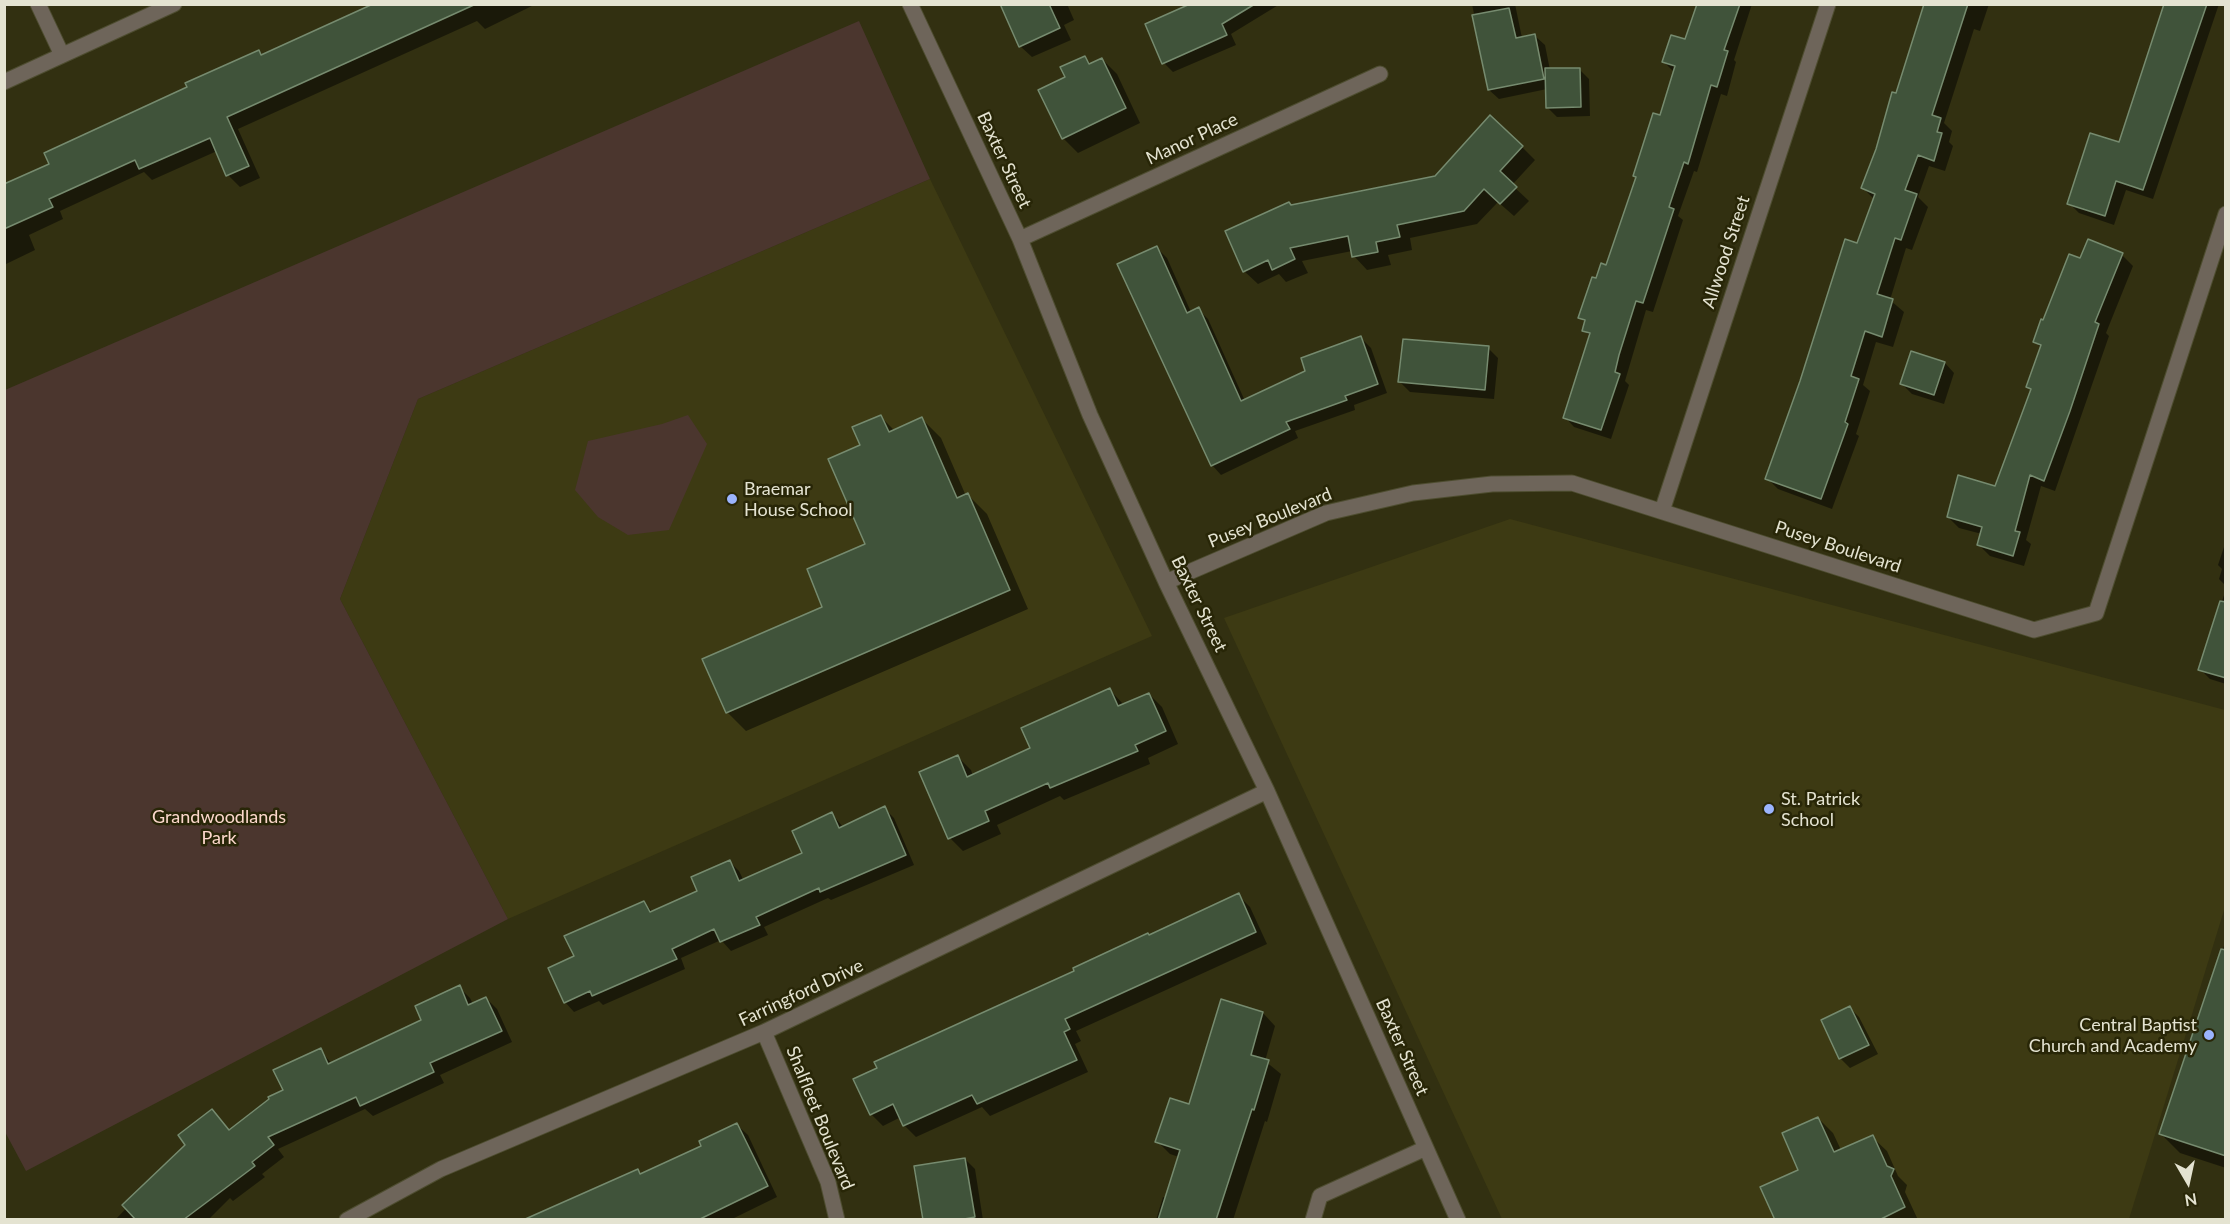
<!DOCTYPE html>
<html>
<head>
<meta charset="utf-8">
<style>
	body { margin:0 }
	#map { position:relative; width:2230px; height:1224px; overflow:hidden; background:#323011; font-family:Lato,sans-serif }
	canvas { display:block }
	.frame { position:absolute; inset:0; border:6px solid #e4e3d1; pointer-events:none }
	.north { position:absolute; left:2158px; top:1152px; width:60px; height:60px; -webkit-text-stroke:4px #282607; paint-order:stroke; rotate:171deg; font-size:16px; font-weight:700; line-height:24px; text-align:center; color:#e4e3d1 }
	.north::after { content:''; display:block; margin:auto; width:21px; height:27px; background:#e4e3d1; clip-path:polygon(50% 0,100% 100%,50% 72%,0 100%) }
</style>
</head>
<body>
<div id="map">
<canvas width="2230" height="1224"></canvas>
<div class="frame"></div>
<div class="north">N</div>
</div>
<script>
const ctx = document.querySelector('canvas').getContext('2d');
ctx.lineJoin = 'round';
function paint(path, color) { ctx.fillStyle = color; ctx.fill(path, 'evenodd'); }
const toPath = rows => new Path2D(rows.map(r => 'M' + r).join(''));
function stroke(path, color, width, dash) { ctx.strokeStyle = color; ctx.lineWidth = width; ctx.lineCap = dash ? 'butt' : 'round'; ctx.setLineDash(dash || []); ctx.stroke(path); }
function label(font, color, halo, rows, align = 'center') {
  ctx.font = font + ' Lato,sans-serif'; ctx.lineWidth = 5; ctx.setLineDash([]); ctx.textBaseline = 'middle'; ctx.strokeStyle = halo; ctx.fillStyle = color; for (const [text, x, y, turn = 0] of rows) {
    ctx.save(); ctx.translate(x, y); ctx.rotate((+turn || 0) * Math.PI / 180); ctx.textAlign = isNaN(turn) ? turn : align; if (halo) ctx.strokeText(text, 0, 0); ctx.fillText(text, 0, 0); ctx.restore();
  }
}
const built = toPath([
	[930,179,1152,636,508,919,340,599,418,399],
	[1510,519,2225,710,2225,907,2129,1219,1502,1219,1224,618]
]);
const green = toPath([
	[859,21,930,179,418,399,340,599,508,919,26,1171,4,1130,5,390],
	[688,415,707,444,669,530,628,535,598,517,575,490,588,441,662,424]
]);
const shadow = toPath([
	[379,4,536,4,485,29,477,21,238,129,260,178,240,187,228,175,217,151,152,180,144,172,60,211,63,219,29,235,35,250,4,265,4,185,51,165,189,88,259,52,263,56],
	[1002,4,1067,4,1074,20,1064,25,1071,40,1032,57,1020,46],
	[1193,4,1280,4,1231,34,1236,45,1173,72,1164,63],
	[1472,4,1515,4,1522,38,1535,36,1545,45,1550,70,1579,69,1589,79,1590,116,1557,117,1547,107,1547,89,1499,99,1489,90],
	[1699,4,1752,4,1734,60,1736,62,1727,96,1721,94,1697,172,1694,171,1678,216,1683,220,1653,312,1646,310,1625,381,1629,385,1611,439,1574,427,1565,417,1591,337,1584,330,1586,323,1580,317,1597,280,1607,267,1637,178,1634,175,1661,117,1674,72,1664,62,1686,41],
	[1926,4,1989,4,1980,31,1974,29,1944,123,1952,131,1949,142,1953,146,1945,171,1929,166,1918,197,1928,207,1912,250,1906,248,1890,300,1904,312,1893,347,1876,342,1863,385,1870,391,1856,434,1859,436,1832,509,1778,489,1767,478,1874,199,1863,188,1897,95],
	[2166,4,2219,4,2153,199,2126,190,2114,225,2079,213,2069,203,2120,144],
	[1085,58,1091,64,1102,59,1117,74,1140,123,1078,153,1063,138,1067,78],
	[1522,147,1535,160,1512,185,1529,201,1514,216,1498,202,1477,224,1410,238,1412,250,1388,255,1391,265,1367,270,1354,256,1352,251,1302,261,1308,273,1286,282,1279,274,1258,284,1244,271,1292,207,1436,177],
	[1157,248,1167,258,1191,312,1198,309,1208,319,1245,401,1307,371,1361,338,1371,348,1387,393,1354,405,1355,410,1295,431,1298,438,1221,475,1212,465],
	[2122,255,2133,266,2106,333,2109,336,2055,491,2041,486,2026,540,2031,544,2024,566,1990,556,1979,545,1982,534,1959,528,1948,517,1996,488,2032,391,2028,387,2041,348,2035,341,2081,260],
	[1488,348,1498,358,1494,399,1410,392,1400,382],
	[1945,363,1954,373,1944,404,1912,394,1902,384],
	[881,417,895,431,922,419,941,438,966,496,968,495,987,514,1028,609,746,731,727,712,824,607,867,545,862,446],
	[2226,541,2226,586,2219,579,2222,569,2218,565],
	[2226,589,2226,684,2210,679,2200,669],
	[1110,690,1124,705,1149,694,1162,707,1178,744,1148,758,1150,764,1064,800,1060,796,997,825,1001,834,963,851,950,838,958,757,971,770,973,776,1032,749],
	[884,808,894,818,914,865,831,900,828,898,764,927,768,935,731,951,721,940,681,958,685,969,603,1005,599,1001,574,1012,565,1002,576,957,644,903,653,912,699,891,730,862,739,871,744,881,804,854,832,814,843,827],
	[1238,895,1250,907,1267,944,1076,1031,1081,1041,1075,1044,1088,1072,990,1116,982,1107,916,1137,904,1125,901,1117,883,1126,871,1114,1149,937],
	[2226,940,2226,1168,2180,1153,2161,1134],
	[459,987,470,998,473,1004,486,998,497,1009,512,1042,440,1075,444,1083,373,1116,365,1109,278,1149,284,1157,262,1174,265,1177,233,1201,230,1198,208,1220,115,1220,187,1145,212,1111,230,1131,285,1090,320,1050,332,1064,423,1021],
	[1850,1008,1859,1017,1878,1054,1850,1068,1840,1058],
	[1263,1013,1275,1026,1265,1061,1281,1074,1267,1122,1265,1121,1233,1220,1156,1220,1163,1197,1166,1198,1179,1157,1170,1154,1157,1141,1190,1106],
	[1818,1118,1833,1133,1841,1150,1872,1137,1887,1151,1898,1176,1907,1185,1905,1192,1918,1220,1776,1220,1800,1170],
	[737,1125,748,1135,777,1197,730,1220,526,1220,638,1171,642,1175,703,1146],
	[965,1159,975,1169,983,1220,925,1220]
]);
const building = toPath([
	[373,4,476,4,227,117,249,166,226,176,210,138,139,169,135,160,49,199,53,207,4,229,4,184,49,164,44,153,187,87,185,83,259,50,261,55,373,4],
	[1000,4,1049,4,1060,28,1019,47,1000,4],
	[1190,4,1255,4,1222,24,1227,35,1162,64,1145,24,1190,4],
	[1697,4,1740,4,1724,50,1728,51,1717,87,1711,85,1688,164,1684,162,1669,207,1674,209,1643,303,1636,301,1619,355,1615,372,1620,374,1601,430,1563,418,1590,333,1582,331,1585,320,1578,318,1592,277,1596,278,1601,263,1606,265,1636,177,1633,176,1653,113,1660,115,1675,66,1662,62,1671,35,1685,39,1697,4],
	[1924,4,1968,4,1932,115,1941,118,1937,132,1942,133,1934,161,1918,155,1905,190,1917,194,1901,240,1895,238,1877,294,1893,299,1882,337,1865,331,1851,376,1859,379,1845,422,1848,424,1821,499,1765,479,1800,381,1845,239,1857,243,1875,194,1861,188,1876,149,1892,92,1896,93,1924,4],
	[2164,4,2207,4,2143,190,2116,181,2105,216,2067,204,2090,133,2119,142,2164,4],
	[1509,8,1516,38,1535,34,1544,79,1488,90,1472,15,1509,8],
	[1085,56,1089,64,1102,58,1126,108,1062,139,1038,90,1065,77,1060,67,1085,56],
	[1545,68,1580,68,1581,107,1546,108,1545,68],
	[1490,115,1523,146,1500,171,1517,187,1500,204,1484,189,1464,211,1397,225,1400,237,1376,242,1378,252,1352,257,1348,236,1290,248,1295,259,1272,270,1268,260,1243,272,1225,231,1289,202,1291,205,1435,176,1490,115],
	[2088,239,2123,253,2095,322,2099,324,2070,411,2044,481,2030,475,2015,531,2020,532,2013,556,1977,545,1982,527,1947,517,1958,475,1995,486,2031,389,2026,387,2041,345,2033,342,2041,319,2043,320,2069,254,2080,258,2088,239],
	[1157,246,1187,313,1199,307,1241,401,1305,371,1301,358,1361,336,1378,384,1345,396,1347,400,1286,422,1290,429,1211,466,1117,264,1157,246],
	[1403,339,1489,346,1485,390,1398,382,1403,339],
	[1911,351,1945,362,1934,395,1900,384,1911,351],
	[881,415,889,432,922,417,957,498,968,493,1010,590,726,713,702,659,822,607,807,569,865,544,828,459,860,445,852,427,881,415],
	[2220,601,2226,602,2226,678,2198,670,2220,601],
	[1110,688,1118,706,1149,693,1166,731,1135,745,1138,751,1050,788,1048,783,985,811,989,821,948,839,919,772,958,755,967,777,1030,748,1021,728,1110,688],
	[885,806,906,855,820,892,819,888,756,917,760,925,720,942,714,929,672,949,677,959,592,996,590,991,564,1003,548,968,574,956,564,936,644,901,650,912,697,891,691,877,730,860,739,881,802,853,792,831,832,812,839,828,885,806],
	[1239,893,1256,932,1065,1019,1070,1029,1064,1032,1077,1060,977,1104,972,1095,903,1126,893,1104,870,1115,853,1079,877,1068,874,1062,1074,971,1073,968,1148,933,1149,935,1239,893],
	[2221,949,2226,950,2226,1156,2159,1134,2221,949],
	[460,985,468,1005,486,997,502,1031,430,1063,434,1072,360,1106,356,1097,268,1137,274,1145,252,1162,255,1166,183,1220,136,1220,122,1205,185,1145,178,1135,212,1109,229,1130,269,1099,268,1097,283,1090,273,1070,321,1048,328,1064,421,1020,415,1006,460,985],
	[1221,999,1263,1012,1251,1055,1269,1060,1254,1110,1252,1109,1216,1220,1158,1220,1180,1150,1155,1142,1170,1098,1189,1104,1221,999],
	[1850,1006,1869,1045,1839,1059,1821,1020,1850,1006],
	[1818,1117,1834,1152,1873,1135,1887,1166,1894,1169,1891,1176,1905,1207,1879,1220,1775,1220,1760,1187,1798,1170,1782,1133,1818,1117],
	[737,1123,768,1186,698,1220,523,1220,638,1169,640,1174,701,1146,699,1141,737,1123],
	[965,1158,975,1217,959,1220,923,1220,914,1166,965,1158]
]);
const minor = toPath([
	[38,4,62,55],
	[910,4,1020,239,1090,415,1166,582,1267,791,1458,1220],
	[4,82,174,4],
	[1020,239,1380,74],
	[1662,511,1828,4],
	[1166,582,1326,513,1413,493,1492,484,1572,483,2034,630,2096,613,2226,214],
	[764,1032,828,1182,837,1220],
	[347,1220,441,1169,764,1032,1267,791],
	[1313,1220,1320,1196,1426,1148]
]);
const markers = [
	[732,499,6,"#9bb4fd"],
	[1769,809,6,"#9bb4fd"],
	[2209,1035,6,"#9bb4fd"]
];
const streetNames = [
	["Manor Place",1192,139,-25],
	["Baxter Street",1004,160,65],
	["Allwood Street",1726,252,-72],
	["Pusey Boulevard",1270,518,-22],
	["Pusey Boulevard",1838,547,18],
	["Baxter Street",1199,604,64],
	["Farringford Drive",801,993,-25],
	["Baxter Street",1402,1047,66],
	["Shalfleet Boulevard",820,1118,68]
];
const poiNames = [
	["Braemar",744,489],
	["House School",744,510],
	["St. Patrick",1781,799],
	["School",1781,820],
	["Central Baptist",2197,1025,"right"],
	["Church and Academy",2197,1046,"right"]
];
const parkNames = [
	["Grandwoodlands",219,817],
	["Park",219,838]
];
paint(built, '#3d3a13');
paint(green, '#4b362e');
paint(shadow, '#0007');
paint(building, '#40533a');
stroke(building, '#768b6f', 1.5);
stroke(minor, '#4e4d30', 17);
stroke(minor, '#6e655a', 15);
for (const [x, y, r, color] of markers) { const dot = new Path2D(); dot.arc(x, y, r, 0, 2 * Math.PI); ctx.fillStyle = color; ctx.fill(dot); stroke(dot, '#282607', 2); }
label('18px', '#e4e3d1', '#282607', streetNames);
label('18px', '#e4e3d1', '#282607', poiNames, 'left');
label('18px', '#fcd8cc', '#282607', parkNames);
</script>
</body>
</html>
